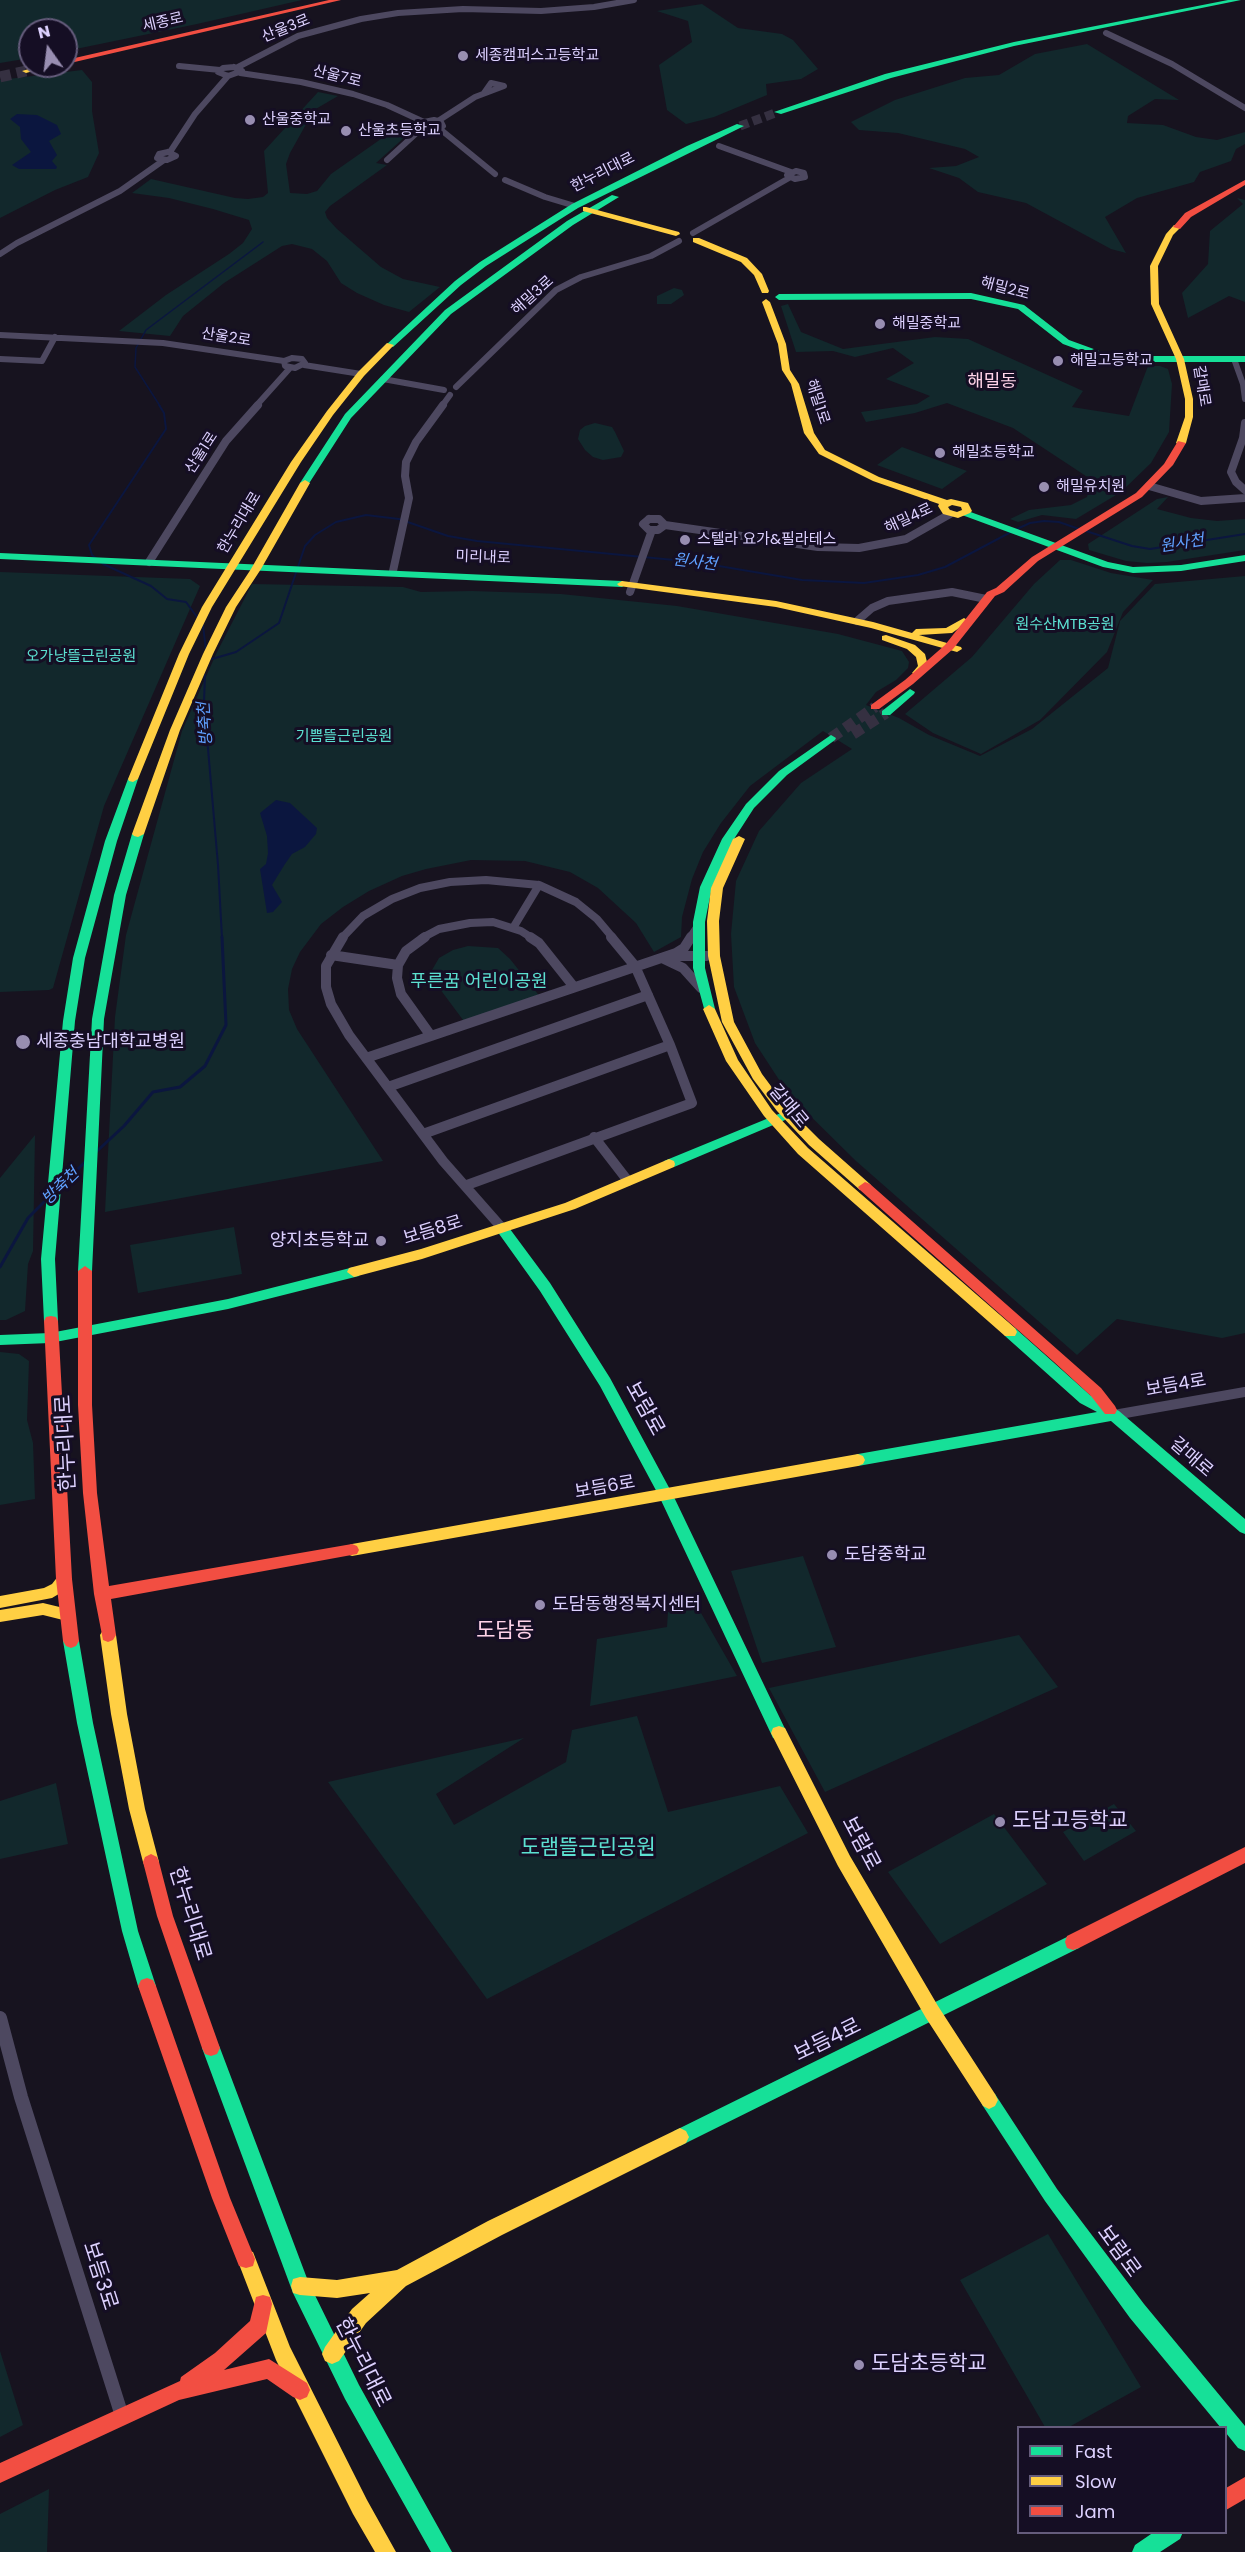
<!DOCTYPE html>
<html>
<head>
<meta charset="utf-8">
<style>
	body { margin:0 }
	#map { position:relative; width:1245px; height:2552px; overflow:hidden; background:#17131f; font-family:Poppins,sans-serif }
	canvas { display:block }
	.legend { position:absolute; left:1017px; top:2426px; width:210px; height:108px; box-sizing:border-box; background:#150e24; border:2px solid #655c7c; margin:0; padding:8px 10px; list-style:none; font-size:18px; color:#ddd1ff }
	.legend li { display:flex; align-items:center; gap:12px; height:30px }
	.legend b { width:30px; border:2px solid #655c7c }
	.north { position:absolute; left:18px; top:18px; width:60px; height:60px; box-sizing:border-box; background:#150e24; border:2px solid #655c7c; border-radius:50%; rotate:346deg; font-size:16px; font-weight:700; line-height:24px; text-align:center; color:#ddd1ff }
	.north::after { content:''; display:block; margin:auto; width:21px; height:27px; background:#988eb1; clip-path:polygon(50% 0,100% 100%,50% 72%,0 100%) }
</style>
</head>
<body>
<div id="map">
<canvas width="1245" height="2552"></canvas>
<ul class="legend">
<li><b style="height:8px;background:#16e098"></b>Fast</li>
<li><b style="height:8px;background:#ffcf43"></b>Slow</li>
<li><b style="height:8px;background:#f24e42"></b>Jam</li>
</ul>
<div class="north">N</div>
</div>
<script>
const ctx = document.querySelector('canvas').getContext('2d');
ctx.lineJoin = 'round';
function paint(path, color) { ctx.fillStyle = color; ctx.fill(path, 'evenodd'); }
const toPath = rows => new Path2D(rows.map(r => 'M' + r).join(''));
function stroke(path, color, width, dash) { ctx.strokeStyle = color; ctx.lineWidth = width; ctx.lineCap = dash ? 'butt' : 'round'; ctx.setLineDash(dash || []); ctx.stroke(path); }
function label(font, color, halo, rows, align = 'center') {
  ctx.font = font + ' Poppins,"Noto Sans KR",sans-serif'; ctx.lineWidth = 6; ctx.setLineDash([]); ctx.textBaseline = 'middle'; ctx.strokeStyle = halo; ctx.fillStyle = color; for (const [text, x, y, turn = 0] of rows) {
    ctx.save(); ctx.translate(x, y); ctx.rotate((+turn || 0) * Math.PI / 180); ctx.textAlign = isNaN(turn) ? turn : align; if (halo) ctx.strokeText(text, 0, 0); ctx.fillText(text, 0, 0); ctx.restore();
  }
}
const green = toPath([
	[0,0,302,0,197,24,66,51,66,30,30,30,30,58,0,63],
	[702,4,738,28,782,34,793,40,818,69,801,79,766,84,767,95,714,117,686,124,667,110,659,65,692,42,688,21,657,11],
	[1087,44,1179,100,1155,99,1128,116,1127,123,1163,125,1196,137,1217,140,1245,132,1245,144,1236,149,1231,161,1200,172,1194,182,1137,198,1105,217,1126,253,1111,249,1026,203,978,192,959,178,929,168,956,166,979,157,965,149,898,133,859,130,851,122,895,100,965,78,999,75,1035,54],
	[82,70,92,82,92,111,99,153,88,177,55,190,0,218,0,80],
	[318,92,338,96,314,110,290,153,286,164,290,193,307,194,317,191,331,174,398,127,400,122,406,124,407,135,376,163,387,165,330,206,325,212,327,218,337,229,381,267,403,279,440,287,409,312,384,305,357,293,341,283,327,261,312,249,292,244,282,246,224,283,183,316,170,336,119,331,166,295,229,254,243,243,252,229,249,220,213,209,169,198,132,193,151,179,235,198,248,199,263,197,268,193,264,151],
	[1237,198,1245,200,1245,302,1229,296,1188,318,1182,293,1208,264,1210,231,1243,204],
	[674,288,682,290,684,295,671,304,657,304,657,296],
	[788,304,801,332,843,349,935,337,968,339,1083,391,1072,407,1129,416,1148,366,1160,366,1168,369,1172,384,1169,432,1151,463,1121,492,1076,519,1042,515,1018,522,1010,519,1029,510,1071,505,1087,497,1092,480,1013,428,947,403,915,413,866,422,861,412,917,404,930,396,886,379,914,363,893,348,855,357,833,351,796,352,781,306],
	[595,423,612,427,615,432,624,451,621,457,603,460,593,457,585,450,578,439,580,430,585,426],
	[902,447,967,471,942,489,877,465],
	[1168,497,1157,509,1191,518,1217,521,1245,519,1245,550,1167,562,1147,563,1126,561,1089,550,1088,544,1157,499],
	[1060,560,1071,560,1111,573,1153,580,1123,612,1107,652,1040,720,981,754,933,733,905,714,972,657,1034,584],
	[0,572,190,579,200,586,104,806,53,988,49,990,0,992],
	[1245,576,1245,1333,1222,1338,1117,1319,1077,1355,856,1161,789,1095,755,1043,734,987,731,934,736,881,759,831,801,783,852,749,823,731,750,786,721,823,703,852,692,879,682,917,681,937,654,952,636,923,598,888,570,872,525,861,471,860,426,869,402,876,369,891,343,907,321,924,300,952,292,969,288,989,289,1010,297,1029,383,1161,105,1212,115,1017,126,935,182,731,216,654,252,584,403,587,421,592,472,591,561,594,677,606,838,634,902,651,909,662,908,668,896,680,876,692,866,705,899,718,929,735,980,756,1032,729,1108,668,1120,621,1155,584],
	[468,946,498,948,510,959,541,998,466,1024,437,985,432,970,439,958,453,950],
	[35,1135,33,1251,28,1264,25,1311,6,1320,0,1320,0,1178],
	[234,1227,242,1274,138,1293,130,1245],
	[0,1352,19,1354,29,1361,27,1420,33,1443,35,1499,0,1505],
	[803,1556,836,1647,762,1663,731,1571],
	[697,1606,737,1676,590,1706,597,1639,667,1627,668,1612],
	[1019,1635,1058,1687,825,1792,769,1688],
	[637,1716,668,1812,780,1786,808,1833,487,1999,328,1782,524,1738,436,1794,454,1825,566,1762,572,1730],
	[56,1783,68,1844,0,1859,0,1801],
	[1114,1804,1136,1831,1084,1861,1063,1832],
	[994,1814,1047,1884,940,1944,888,1872],
	[1048,2234,1141,2387,1069,2427,1045,2427,960,2280],
	[0,2351,23,2425,0,2437],
	[49,2489,47,2552,0,2552,0,2514]
]);
const water = toPath([
	[17,114,37,115,57,125,61,134,49,141,57,155,52,161,57,167,56,169,19,169,12,165,31,152,21,139,20,127,10,119],
	[276,800,290,803,317,828,316,834,305,847,292,854,285,864,272,885,282,902,273,912,267,913,260,869,266,864,268,853,267,836,260,813]
]);
const streamFar2 = toPath([
	[160,406,135,367,136,348,146,330,263,242]
]);
const streamFar1 = toPath([
	[159,405,164,413,166,429,89,545,92,555,103,564,151,586,167,599,186,602,197,617],
	[1017,529,1030,523,1044,521,1059,522,1079,529],
	[1086,531,1132,546,1150,549,1245,534],
	[203,625,206,651],
	[212,659,236,652,279,623,305,546,315,535,336,522,366,515,399,519,448,536,477,541,695,562,802,580,864,583,918,575,945,567,1011,532],
	[205,675,204,702,218,865,222,938]
]);
const stream = toPath([
	[96,1152,124,1126,153,1092,180,1087,205,1066,226,1025,222,937],
	[60,1187,85,1162],
	[0,1267,28,1218,48,1198]
]);
const secondaryTunnelFar1 = toPath([
	[740,126,778,112]
]);
const secondaryTunnel = toPath([
	[853,734,886,713],
	[831,738,875,707]
]);
const highwayTunnel = toPath([
	[0,77,26,71]
]);
const streetFar3 = toPath([
	[1106,33,1172,64,1245,108],
	[179,66,220,70],
	[234,67,242,71,228,76,218,72,223,68,234,67],
	[238,67,298,36,361,19,398,13,463,9,541,11,594,7,634,0],
	[240,73,301,82,353,94,387,105,424,122],
	[434,120,441,122,443,126,431,130,420,126,424,122,434,120],
	[438,121,475,97,504,86,491,83,484,93],
	[440,129,495,174],
	[719,146,791,172],
	[168,152,176,156,167,160,157,158,159,154,168,152],
	[170,152,195,114,228,76],
	[387,160,422,128],
	[796,171,804,173,805,177,795,179,787,175,796,171],
	[505,180,545,197,575,206],
	[693,233,789,178],
	[0,254,17,243,120,191,164,160],
	[0,335,163,343,284,361],
	[292,358,302,359,305,363,295,368,285,366,284,361,292,358],
	[0,359,42,361,55,337],
	[1234,359,1243,384,1245,399],
	[304,365,361,374],
	[383,379,444,390],
	[456,387,556,290,581,277,651,256,679,241],
	[256,406,290,368],
	[442,406,450,395]
]);
const streetFar2 = toPath([
	[1245,423,1243,438,1231,472,1236,482,1245,490],
	[1149,486,1201,501,1245,498],
	[649,519,659,519,665,525,658,530,649,530,643,524,649,519],
	[665,525,818,547,859,548,906,539,950,514],
	[149,562,226,441,258,405],
	[393,571,409,498,405,476,406,462,416,442,443,405],
	[630,592,652,530],
	[857,621,872,608,888,601,952,592,986,599],
	[513,928,539,885],
	[342,938,363,916,392,899,420,888,450,882,486,880,539,885,576,902,597,919,613,938],
	[422,938,439,929,470,923,493,922,521,931,532,938],
	[690,938,698,926]
]);
const streetFar1 = toPath([
	[343,937,326,966,326,987,331,1004,349,1035,443,1161,502,1228],
	[425,937,406,951,398,965,397,978,401,994,431,1036],
	[530,937,539,943,574,987],
	[331,955,398,965],
	[671,956,707,956],
	[662,958,683,968,701,988],
	[366,1058,676,953,684,948,691,937],
	[388,1087,648,995],
	[423,1134,670,1045],
	[594,1137,628,1181],
	[467,1185,692,1103,670,1045,635,966,611,937],
	[1114,1415,1245,1392]
]);
const street = toPath([
	[0,2018,21,2097,122,2416]
]);
const fast = toPath([
	[1228,0,1241,0,1014,46,891,78,781,114,774,112,885,74,1014,42,1228,0],
	[737,124,744,126,578,208,486,266,461,285,393,347,386,345,455,281,480,262,572,204,687,146,737,124],
	[612,195,619,197,573,225,451,314,351,418,308,485,302,485,300,483,345,414,445,310,567,221,612,195],
	[971,293,1024,305,1069,340,1113,356,1245,356,1245,362,1112,362,1063,344,1018,309,971,299,779,300,775,297,779,294,971,293],
	[965,510,1108,562,1133,567,1181,565,1245,555,1245,561,1181,571,1133,573,1103,567,962,515,962,511,965,510],
	[0,553,622,581,627,584,622,587,0,559,0,553],
	[910,689,915,692,914,694,890,715,882,715,882,711,910,689],
	[831,735,836,738,835,740,787,775,754,808,734,839,712,887,705,922,705,968,715,1009,709,1013,705,1012,693,968,693,922,700,887,722,839,746,804,779,771,831,735],
	[133,776,138,779,117,841,85,958,75,1021,55,1259,58,1321,56,1325,51,1326,46,1325,44,1321,41,1259,63,1021,73,958,105,841,128,779,133,776],
	[138,831,144,834,126,895,104,1019,92,1271,85,1276,78,1271,92,1019,114,895,132,834,138,831],
	[781,1113,785,1114,787,1117,785,1120,674,1167,664,1167,663,1164,664,1161,781,1113],
	[502,1223,507,1225,550,1283,610,1378,673,1495,787,1733,785,1738,779,1740,773,1738,659,1496,600,1386,540,1291,497,1231,495,1228,497,1225,502,1223],
	[354,1267,359,1268,361,1272,359,1276,228,1309,50,1343,0,1345,0,1335,50,1333,228,1299,354,1267],
	[1010,1327,1015,1328,1090,1395,1119,1411,1245,1519,1245,1534,1240,1532,1111,1421,858,1466,853,1464,851,1460,853,1456,858,1454,1097,1412,1080,1403,1005,1336,1003,1332,1005,1328,1010,1327],
	[71,1634,76,1636,79,1641,93,1723,138,1931,156,1986,153,1992,147,1994,141,1992,138,1986,122,1931,77,1723,63,1641,66,1636,71,1634],
	[1073,1934,1079,1936,1081,1942,1079,1948,686,2143,680,2146,674,2143,671,2137,674,2131,1073,1934],
	[211,2040,217,2042,220,2048,308,2281,359,2385,452,2552,431,2552,345,2399,293,2293,202,2048,205,2042,211,2040],
	[989,2091,995,2094,1057,2189,1144,2304,1245,2426,1245,2451,1238,2448,1226,2433,1226,2428,1221,2428,1130,2318,1045,2201,983,2106,980,2100,983,2094,989,2091],
	[1154,2532,1183,2532,1180,2539,1160,2552,1132,2552,1135,2545,1154,2532]
]);
const slow = toPath([
	[39,66,52,66,26,73,22,71,39,66],
	[586,207,679,232,680,234,676,236,583,211,583,207,586,207],
	[1174,225,1181,227,1173,235,1158,266,1159,304,1184,359,1193,399,1193,417,1186,443,1181,446,1176,443,1185,417,1185,399,1176,359,1151,304,1150,266,1166,234,1174,225],
	[693,238,699,238,747,258,762,274,769,291,768,293,762,293,754,275,741,262,693,242,693,238],
	[766,299,770,302,786,344,790,370,799,384,814,433,825,450,879,477,947,500,951,499,968,503,972,511,970,513,958,518,943,514,938,506,939,504,873,481,819,454,804,433,791,384,782,370,778,344,762,302,766,299],
	[952,505,961,507,962,510,957,512,950,510,948,507,952,505],
	[387,343,394,345,364,376,333,415,301,462,212,607,189,654,138,779,133,782,129,781,128,779,179,654,202,607,291,462,327,411,358,372,387,343],
	[305,480,310,483,261,569,236,607,213,654,180,730,144,834,138,837,134,836,132,834,170,730,203,654,226,607,251,569,300,483,305,480],
	[622,581,776,601,873,622,912,633,916,629,946,628,964,618,969,621,952,633,919,635,961,647,962,649,957,652,871,628,776,607,619,586,617,584,622,581],
	[886,635,915,645,925,654,928,666,921,675,917,676,912,673,918,666,916,657,907,649,882,640,882,636,886,635],
	[739,836,745,839,723,888,719,921,720,956,734,1022,762,1074,785,1105,819,1139,870,1184,872,1187,870,1190,860,1190,809,1145,777,1111,753,1079,722,1022,708,956,707,921,711,888,733,839,739,836],
	[709,1005,715,1009,738,1060,772,1110,808,1148,1015,1328,1017,1332,1015,1336,1005,1336,798,1154,764,1116,726,1061,703,1009,709,1005],
	[669,1159,674,1161,675,1164,674,1167,575,1209,422,1259,354,1277,347,1272,349,1268,421,1249,565,1203,669,1159],
	[858,1454,863,1456,865,1460,863,1464,858,1466,352,1556,347,1554,345,1550,347,1546,352,1544,858,1454],
	[64,1573,69,1575,72,1579,62,1592,52,1598,0,1608,0,1596,44,1588,52,1584,59,1575,64,1573],
	[43,1603,72,1610,75,1615,72,1620,67,1621,43,1615,0,1622,0,1610,43,1603],
	[108,1628,113,1630,116,1635,127,1714,145,1809,159,1862,157,1867,151,1870,145,1867,143,1862,129,1809,111,1714,100,1635,103,1630,108,1628],
	[779,1726,785,1728,850,1856,938,2006,995,2094,998,2100,995,2106,989,2109,983,2106,926,2018,838,1866,771,1733,773,1728,779,1726],
	[680,2128,686,2131,689,2137,686,2143,502,2235,406,2286,366,2323,339,2361,332,2364,325,2361,322,2354,325,2347,352,2309,370,2293,337,2298,300,2295,293,2293,291,2286,293,2279,300,2277,337,2280,397,2270,488,2221,680,2128],
	[246,2250,253,2252,290,2347,367,2500,396,2552,375,2552,353,2514,276,2360,237,2259,239,2252,246,2250]
]);
const jam = toPath([
	[329,0,341,0,66,64,66,60,329,0],
	[1245,180,1245,185,1191,217,1180,229,1173,227,1185,213,1245,180],
	[1178,441,1186,443,1173,465,1142,497,1038,561,1004,592,995,596,953,649,913,684,879,709,871,709,871,705,905,680,945,645,987,592,996,588,1032,557,1136,493,1164,464,1178,441],
	[865,1182,870,1184,1101,1388,1115,1406,1117,1410,1115,1414,1105,1414,1091,1396,1054,1362,860,1190,858,1187,865,1182],
	[85,1266,92,1271,92,1405,97,1493,109,1586,352,1544,357,1546,359,1550,357,1554,111,1599,116,1635,113,1640,108,1642,103,1640,94,1594,83,1493,78,1405,78,1271,85,1266],
	[51,1316,56,1317,58,1321,72,1579,79,1641,76,1646,71,1648,66,1646,63,1641,56,1579,44,1321,46,1317,51,1316],
	[1245,1847,1245,1863,1079,1948,1073,1950,1067,1948,1065,1942,1067,1936,1245,1847],
	[151,1854,157,1857,159,1862,173,1916,220,2048,217,2054,211,2056,205,2054,202,2048,157,1916,143,1862,145,1857,151,1854],
	[147,1978,153,1980,156,1986,230,2198,255,2259,253,2266,246,2268,239,2266,212,2198,138,1986,141,1980,147,1978],
	[263,2295,270,2297,272,2304,266,2333,224,2370,269,2359,307,2383,310,2390,307,2397,300,2400,293,2397,267,2379,179,2400,0,2483,0,2463,180,2381,181,2377,215,2353,250,2321,256,2297,263,2295],
	[1245,2477,1245,2499,1226,2510,1226,2488,1245,2477]
]);
const markers = [
	[463,56,6,"#988eb1"],
	[250,120,6,"#988eb1"],
	[346,131,6,"#988eb1"],
	[880,324,6,"#988eb1"],
	[1058,361,6,"#988eb1"],
	[940,453,6,"#988eb1"],
	[1044,487,6,"#988eb1"],
	[685,540,6,"#988eb1"],
	[23,1042,8,"#988eb1"],
	[381,1241,6,"#988eb1"],
	[832,1555,6,"#988eb1"],
	[540,1605,6,"#988eb1"],
	[1000,1822,6,"#988eb1"],
	[859,2365,6,"#988eb1"]
];
const farStreetnames = [
	["세종로",163,23,-13],
	["산울3로",286,29,-22],
	["산울7로",337,77,14],
	["한누리대로",603,173,-27],
	["해밀2로",1005,289,15],
	["해밀3로",533,296,-42],
	["산울2로",226,338,9],
	["갈매로",1201,386,81],
	["해밀1로",817,402,72],
	["산울1로",202,453,-57],
	["해밀4로",909,519,-25],
	["한누리대로",240,523,-59],
	["미리내로",483,558,2]
];
const farPoinames = [
	["세종캠퍼스고등학교",475,56],
	["산울중학교",262,120],
	["산울초등학교",358,131],
	["해밀중학교",892,324],
	["해밀고등학교",1070,361],
	["해밀초등학교",952,453],
	["해밀유치원",1056,487],
	["스텔라 요가&필라테스",697,540]
];
const farParknames = [
	["원수산MTB공원",1065,625],
	["오가낭뜰근린공원",81,657],
	["기쁨뜰근린공원",344,737]
];
const farWaternames = [
	["원사천",1182,544,-9],
	["원사천",695,563,7],
	["방축천",206,724,-94],
	["방축천",61,1187,-44]
];
const farQuarternames = [
	["해밀동",992,382]
];
const parkNames = [
	["푸른꿈 어린이공원",479,982]
];
const poiNames = [
	["세종충남대학교병원",36,1042],
	["양지초등학교",369,1241,"right"],
	["도담중학교",844,1555],
	["도담동행정복지센터",552,1605]
];
const streetNames = [
	["갈매로",788,1107,50],
	["보듬8로",433,1231,-17],
	["보듬4로",1176,1386,-10],
	["갈매로",1191,1458,41],
	["보듬6로",605,1488,-10]
];
const nearStreetnames = [
	["보람로",644,1409,61],
	["한누리대로",67,1443,-93],
	["보람로",860,1844,62],
	["한누리대로",189,1914,73],
	["보듬4로",828,2041,-26],
	["보람로",1118,2252,54],
	["보듬3로",99,2276,72],
	["한누리대로",362,2363,63]
];
const quarterNames = [
	["도담동",505,1632]
];
const nearPoinames = [
	["도담고등학교",1012,1822],
	["도담초등학교",871,2365]
];
const nearParknames = [
	["도램뜰근린공원",588,1849]
];
paint(green, '#12282c');
paint(water, '#0b163f');
stroke(streamFar2, '#0b163f', 1.5);
stroke(streamFar1, '#0b163f', 2);
stroke(stream, '#0b163f', 3);
stroke(secondaryTunnelFar1, '#353041', 9, [9, 4.5]);
stroke(secondaryTunnel, '#353041', 11, [11, 6]);
stroke(highwayTunnel, '#353041', 11, [11, 6]);
stroke(streetFar3, '#4d4860', 6);
stroke(streetFar2, '#4d4860', 8);
stroke(streetFar1, '#4d4860', 10);
stroke(street, '#4d4860', 14);
paint(fast, '#16e098');
paint(slow, '#ffcf43');
paint(jam, '#f24e42');
for (const [x, y, r, color] of markers) { const dot = new Path2D(); dot.arc(x, y, r, 0, 2 * Math.PI); ctx.fillStyle = color; ctx.fill(dot); stroke(dot, '#150e24', 2); }
label('15px', '#ddd1ff', '#150e24', farStreetnames);
label('15px', '#ddd1ff', '#150e24', farPoinames, 'left');
label('15px', '#5ce0d1', '#150e24', farParknames);
label('italic 16px', '#5fa0ff', '#150e24', farWaternames);
label('18px', '#ffd3e9', '#150e24', farQuarternames);
label('18px', '#5ce0d1', '#150e24', parkNames);
label('18px', '#ddd1ff', '#150e24', poiNames, 'left');
label('18px', '#ddd1ff', '#150e24', streetNames);
label('21px', '#ddd1ff', '#150e24', nearStreetnames);
label('21px', '#ffd3e9', '#150e24', quarterNames);
label('21px', '#ddd1ff', '#150e24', nearPoinames, 'left');
label('21px', '#5ce0d1', '#150e24', nearParknames);
</script>
</body>
</html>
